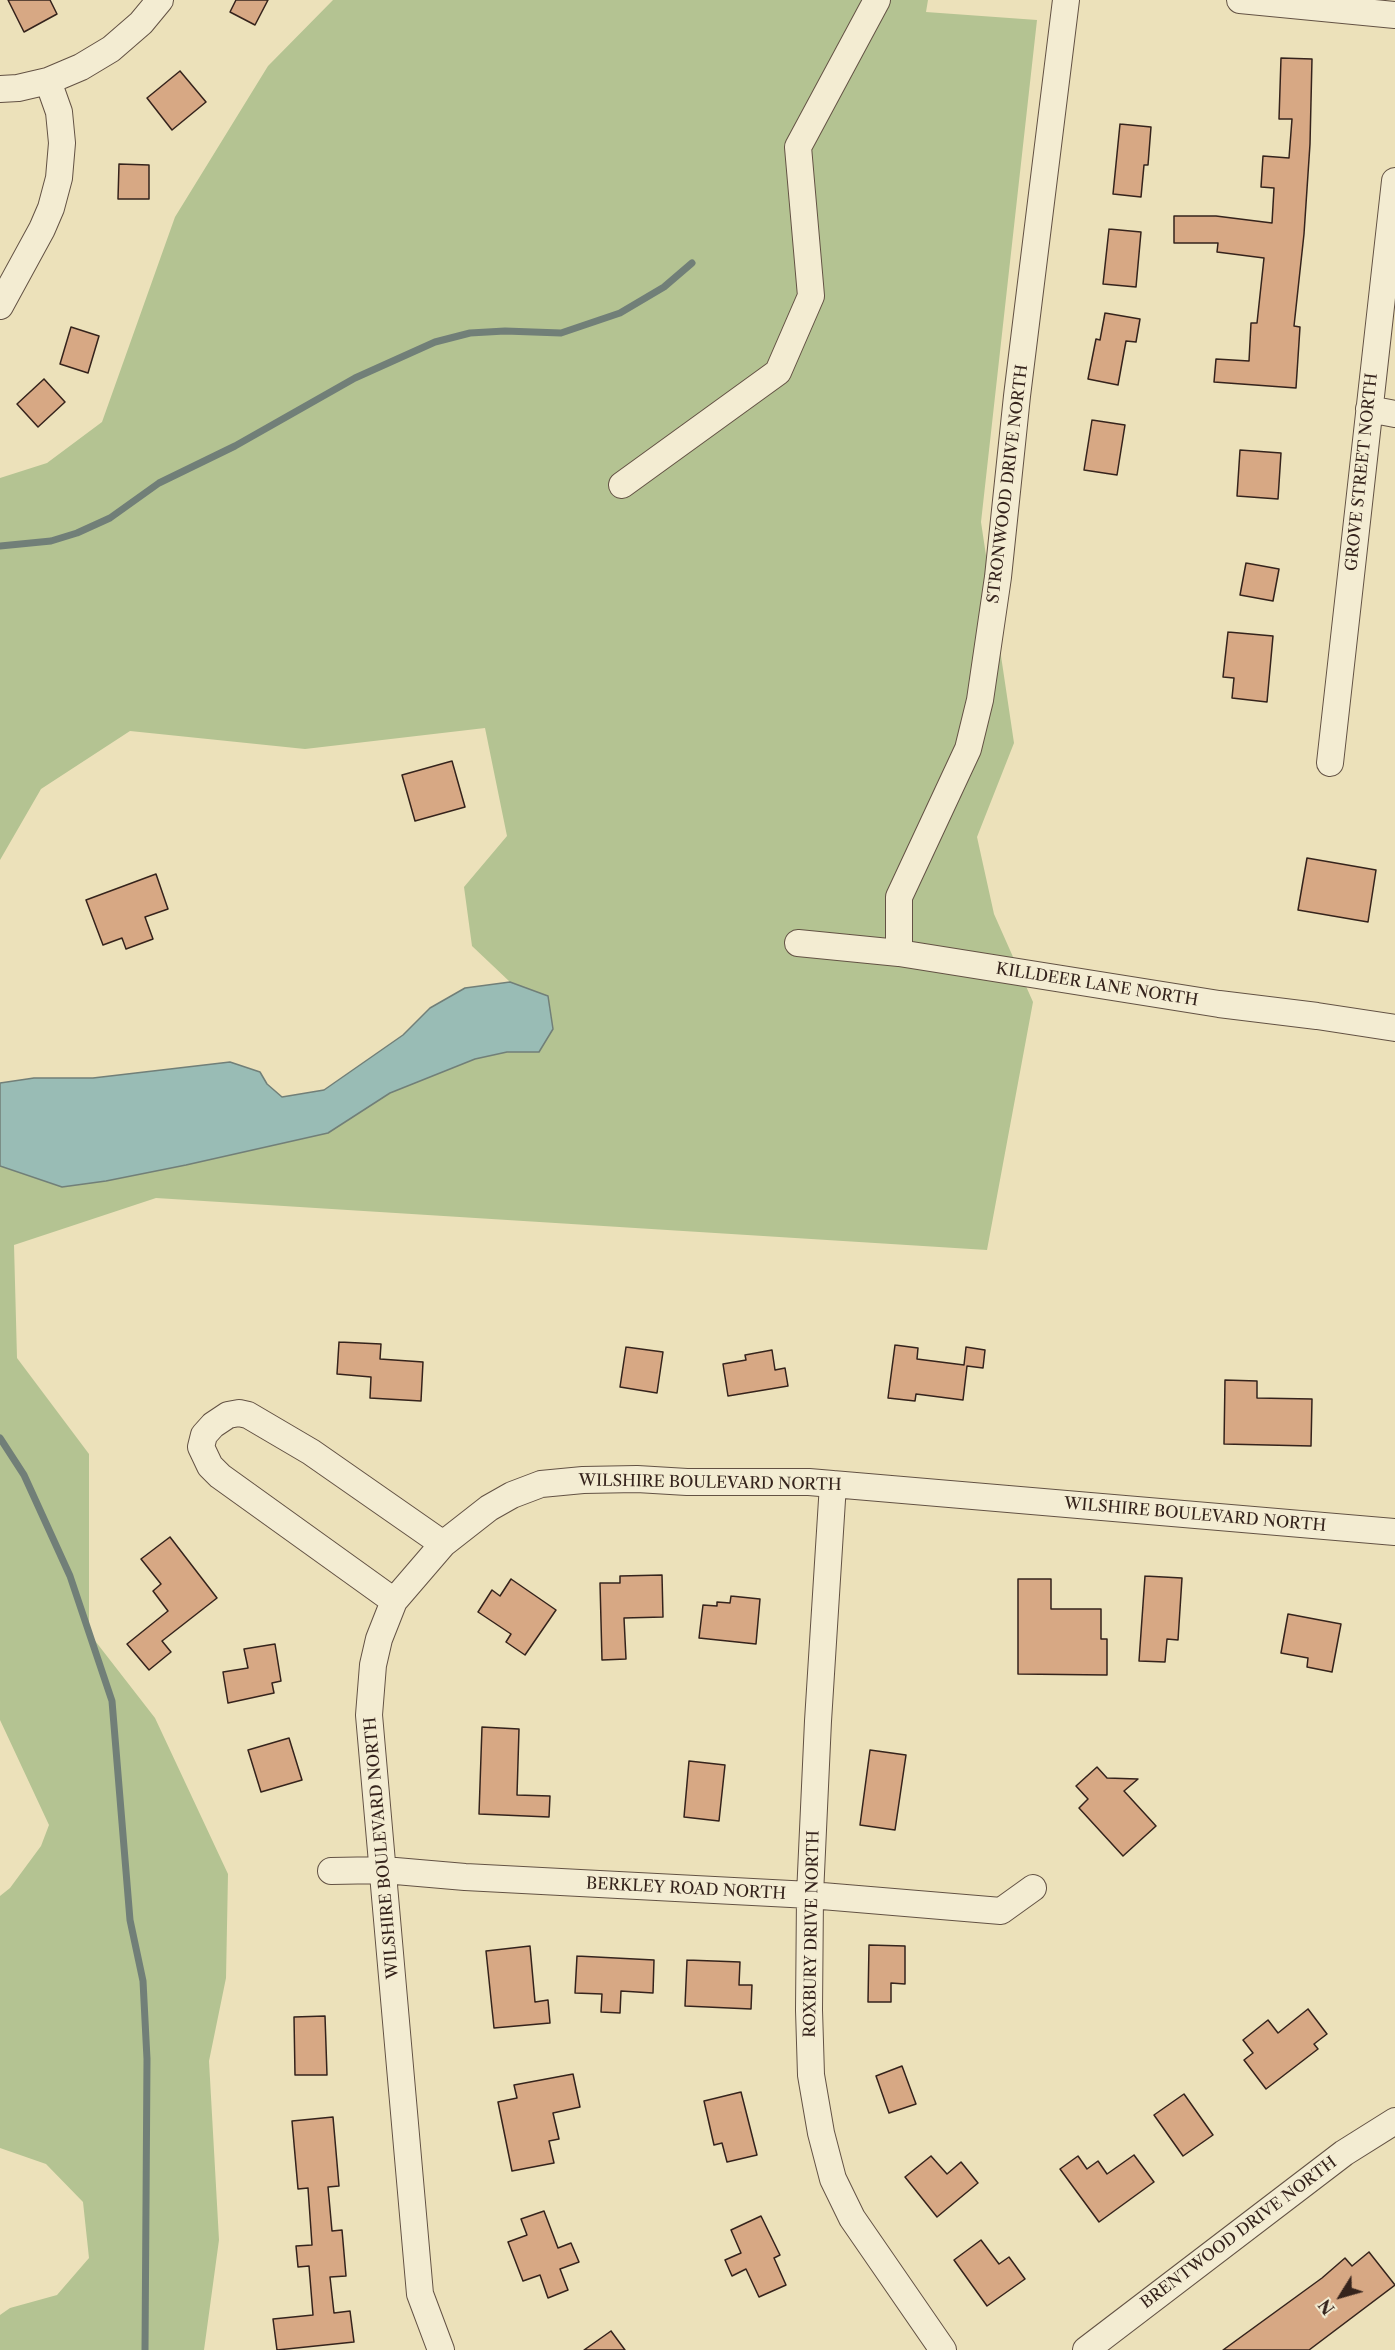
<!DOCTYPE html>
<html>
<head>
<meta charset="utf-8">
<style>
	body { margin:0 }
	#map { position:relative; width:1395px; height:2350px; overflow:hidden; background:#ece1ba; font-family:"Libre Caslon Text",serif }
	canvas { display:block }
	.north { position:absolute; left:1311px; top:2266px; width:60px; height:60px; -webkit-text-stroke:4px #f3ecd2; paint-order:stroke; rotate:233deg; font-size:16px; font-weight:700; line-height:24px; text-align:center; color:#35231c }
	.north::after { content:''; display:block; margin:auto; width:21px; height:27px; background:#35231c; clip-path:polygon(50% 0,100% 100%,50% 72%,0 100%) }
</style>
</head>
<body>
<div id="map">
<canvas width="1395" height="2350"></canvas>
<div class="north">N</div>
</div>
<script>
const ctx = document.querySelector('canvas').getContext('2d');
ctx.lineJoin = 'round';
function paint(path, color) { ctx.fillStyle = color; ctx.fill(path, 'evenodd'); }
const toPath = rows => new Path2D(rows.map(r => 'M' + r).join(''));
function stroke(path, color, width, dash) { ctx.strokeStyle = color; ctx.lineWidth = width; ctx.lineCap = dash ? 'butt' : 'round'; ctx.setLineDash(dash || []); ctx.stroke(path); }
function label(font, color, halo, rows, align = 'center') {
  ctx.font = font + ' "Libre Caslon Text",serif'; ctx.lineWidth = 5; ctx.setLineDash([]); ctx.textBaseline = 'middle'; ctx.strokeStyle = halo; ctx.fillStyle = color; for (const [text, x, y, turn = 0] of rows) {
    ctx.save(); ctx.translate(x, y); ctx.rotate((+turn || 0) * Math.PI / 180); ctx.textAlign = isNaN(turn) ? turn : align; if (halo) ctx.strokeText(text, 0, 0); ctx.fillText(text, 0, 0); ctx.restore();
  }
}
const green = toPath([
	[333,0,928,0,926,12,1037,20,981,522,1014,743,977,837,994,914,1033,1002,987,1250,156,1198,14,1245,17,1358,89,1454,89,1633,155,1718,228,1874,226,1978,209,2061,219,2240,204,2350,0,2350,0,2315,10,2308,57,2295,89,2258,83,2202,46,2164,0,2148,0,1896,10,1888,41,1846,49,1825,0,1720,0,1166,62,1187,106,1181,186,1165,328,1133,390,1093,475,1059,507,1052,539,1052,553,1029,548,996,510,982,472,946,464,887,507,836,485,728,305,749,130,731,41,789,0,860,0,478,47,463,102,422,175,217,268,66]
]);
const water = toPath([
	[510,982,548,996,553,1029,539,1052,507,1052,475,1059,390,1093,328,1133,186,1165,106,1181,62,1187,0,1166,0,1083,34,1078,93,1078,230,1062,260,1072,267,1084,282,1097,324,1090,403,1035,430,1008,465,988,510,982]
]);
const stream = toPath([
	[0,546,51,541,77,533,110,518,159,483,235,446,355,378,435,342,470,333,505,331,561,333,620,313,664,287,692,263],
	[0,1438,24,1475,70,1576,112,1701,130,1920,143,1981,147,2059,145,2350]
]);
const building = toPath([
	[8,0,50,0,57,14,24,32,8,0],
	[236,0,268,0,255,25,230,12,236,0],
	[1281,58,1312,59,1310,144,1304,234,1294,326,1300,327,1296,388,1214,382,1216,359,1249,361,1251,323,1257,323,1264,258,1217,252,1218,243,1174,243,1174,216,1216,216,1272,223,1274,188,1261,187,1263,156,1289,158,1292,119,1279,119,1281,58],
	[180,71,206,102,172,130,147,98,180,71],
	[1120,124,1151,127,1148,165,1144,165,1141,197,1113,194,1120,124],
	[119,164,149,165,149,199,118,199,119,164],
	[1109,229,1141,232,1136,287,1103,284,1109,229],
	[1105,313,1140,319,1136,342,1126,341,1118,385,1088,379,1096,339,1100,340,1105,313],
	[71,327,99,336,88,373,60,364,71,327],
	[44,379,65,402,38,427,17,404,44,379],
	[1092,420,1125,425,1117,475,1084,470,1092,420],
	[1240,450,1281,453,1278,499,1237,496,1240,450],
	[1246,563,1279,569,1273,601,1240,595,1246,563],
	[1228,632,1273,636,1267,702,1232,698,1234,678,1223,677,1228,632],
	[452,761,465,807,415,821,402,775,452,761],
	[1307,858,1376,870,1368,922,1298,910,1307,858],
	[156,874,168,909,145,917,153,939,126,949,122,938,103,945,86,900,156,874],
	[339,1342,381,1344,380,1359,423,1362,421,1401,370,1398,371,1377,337,1374,339,1342],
	[895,1345,918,1348,917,1359,964,1365,966,1347,985,1350,983,1368,967,1366,963,1400,916,1394,915,1401,888,1398,895,1345],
	[626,1347,663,1352,657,1393,620,1387,626,1347],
	[772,1350,775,1370,785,1368,788,1386,728,1396,723,1364,746,1360,745,1355,772,1350],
	[1225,1380,1257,1381,1257,1398,1312,1399,1311,1446,1224,1444,1225,1380],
	[170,1537,217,1598,162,1641,171,1652,149,1670,127,1644,168,1611,153,1591,161,1584,141,1559,170,1537],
	[662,1575,663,1617,624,1618,626,1659,602,1660,600,1583,620,1583,620,1576,662,1575],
	[1145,1576,1182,1578,1178,1640,1167,1639,1165,1662,1139,1661,1145,1576],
	[511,1579,556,1610,525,1655,506,1642,511,1634,478,1612,492,1590,500,1596,511,1579],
	[1018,1579,1051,1579,1051,1609,1101,1609,1101,1639,1107,1639,1107,1675,1018,1674,1018,1579],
	[731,1596,760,1599,756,1644,699,1638,703,1605,717,1606,717,1602,730,1603,731,1596],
	[1288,1614,1341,1624,1332,1672,1307,1667,1308,1658,1281,1653,1288,1614],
	[275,1644,281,1681,272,1683,274,1693,228,1703,223,1672,248,1668,244,1649,275,1644],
	[482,1727,519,1729,517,1795,550,1796,549,1817,479,1814,482,1727],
	[289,1738,302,1780,261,1792,248,1750,289,1738],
	[870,1750,906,1755,895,1830,860,1825,870,1750],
	[689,1761,725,1765,719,1821,684,1817,689,1761],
	[1097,1767,1107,1778,1138,1779,1124,1791,1156,1826,1123,1856,1079,1808,1088,1799,1076,1786,1097,1767],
	[869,1945,905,1946,905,1984,891,1983,891,2002,868,2002,869,1945],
	[530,1946,535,2002,548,2000,550,2023,494,2028,486,1951,530,1946],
	[577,1956,654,1960,653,1993,621,1991,620,2013,601,2012,602,1994,575,1993,577,1956],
	[687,1960,740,1962,739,1985,752,1985,751,2009,685,2006,687,1960],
	[1308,2009,1327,2034,1314,2044,1318,2049,1266,2089,1244,2060,1253,2053,1243,2040,1268,2020,1278,2033,1308,2009],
	[325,2016,327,2075,295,2075,294,2017,325,2016],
	[902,2066,916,2104,889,2113,876,2076,902,2066],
	[573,2074,580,2107,553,2113,559,2139,549,2141,554,2163,512,2171,498,2102,517,2098,514,2085,573,2074],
	[741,2092,757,2155,727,2162,722,2143,714,2145,704,2101,741,2092],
	[1184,2094,1213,2135,1183,2156,1154,2115,1184,2094],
	[333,2117,339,2186,328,2187,332,2231,342,2230,346,2276,330,2277,334,2313,350,2311,354,2342,277,2350,273,2319,313,2315,309,2266,298,2267,296,2246,312,2245,308,2188,298,2189,292,2121,333,2117],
	[1134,2155,1154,2182,1099,2222,1060,2169,1078,2156,1087,2169,1098,2161,1107,2174,1134,2155],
	[931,2156,947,2174,961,2162,978,2183,937,2217,905,2177,931,2156],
	[544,2211,558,2248,571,2243,579,2262,560,2269,568,2290,548,2298,540,2275,523,2281,508,2242,527,2235,521,2219,544,2211],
	[761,2216,780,2255,774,2258,786,2285,759,2297,746,2269,732,2276,725,2260,741,2253,731,2230,761,2216],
	[981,2240,999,2264,1009,2257,1025,2279,987,2306,954,2260,981,2240],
	[1369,2252,1395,2285,1309,2350,1223,2350,1322,2278,1345,2258,1352,2266,1369,2252],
	[611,2331,625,2350,584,2350,611,2331]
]);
const minor = toPath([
	[1240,0,1395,15],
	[0,89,18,88,48,81,81,67,111,49,141,23,160,0],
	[0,306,42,229,51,208,59,178,62,143,59,112,48,81],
	[1369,409,1395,414],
	[622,485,778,372,811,296,798,147,877,0],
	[1330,763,1395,181],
	[798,943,899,953,1219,1004,1317,1016,1395,1028],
	[899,953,899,897,968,749,980,700,998,577,1017,396,1066,0],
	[833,1484,818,1721,810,1895,809,2010,811,2075,821,2133,833,2179,852,2218,943,2350],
	[394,1601,220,1476,210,1466,201,1447,204,1435,213,1425,228,1415,239,1413,248,1415,311,1452,443,1544],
	[331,1871,384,1870,465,1877,810,1895,1001,1911,1033,1888],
	[441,2350,420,2294,369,1715,373,1665,379,1639,394,1601,443,1544,489,1508,512,1495,541,1484,583,1480,637,1479,687,1482,809,1482,1395,1532],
	[1086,2350,1344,2153,1395,2121]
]);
const streetNames = [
	["GROVE STREET NORTH",1362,472,-84],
	["STRONWOOD DRIVE NORTH",1008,484,-83],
	["KILLDEER LANE NORTH",1097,985,9],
	["WILSHIRE BOULEVARD NORTH",710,1483,1],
	["WILSHIRE BOULEVARD NORTH",1195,1515,5],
	["WILSHIRE BOULEVARD NORTH",382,1848,-95],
	["BERKLEY ROAD NORTH",686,1889,3],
	["ROXBURY DRIVE NORTH",812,1934,-89],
	["BRENTWOOD DRIVE NORTH",1239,2233,-37]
];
paint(green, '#b4c392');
paint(water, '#99bcb5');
stroke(water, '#717f78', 1.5);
stroke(stream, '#717f78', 7);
paint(building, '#d7a884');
stroke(building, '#35231c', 1.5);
stroke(minor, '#635244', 28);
stroke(minor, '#f3ecd2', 26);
label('16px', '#35231c', '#f3ecd2', streetNames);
</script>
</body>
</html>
